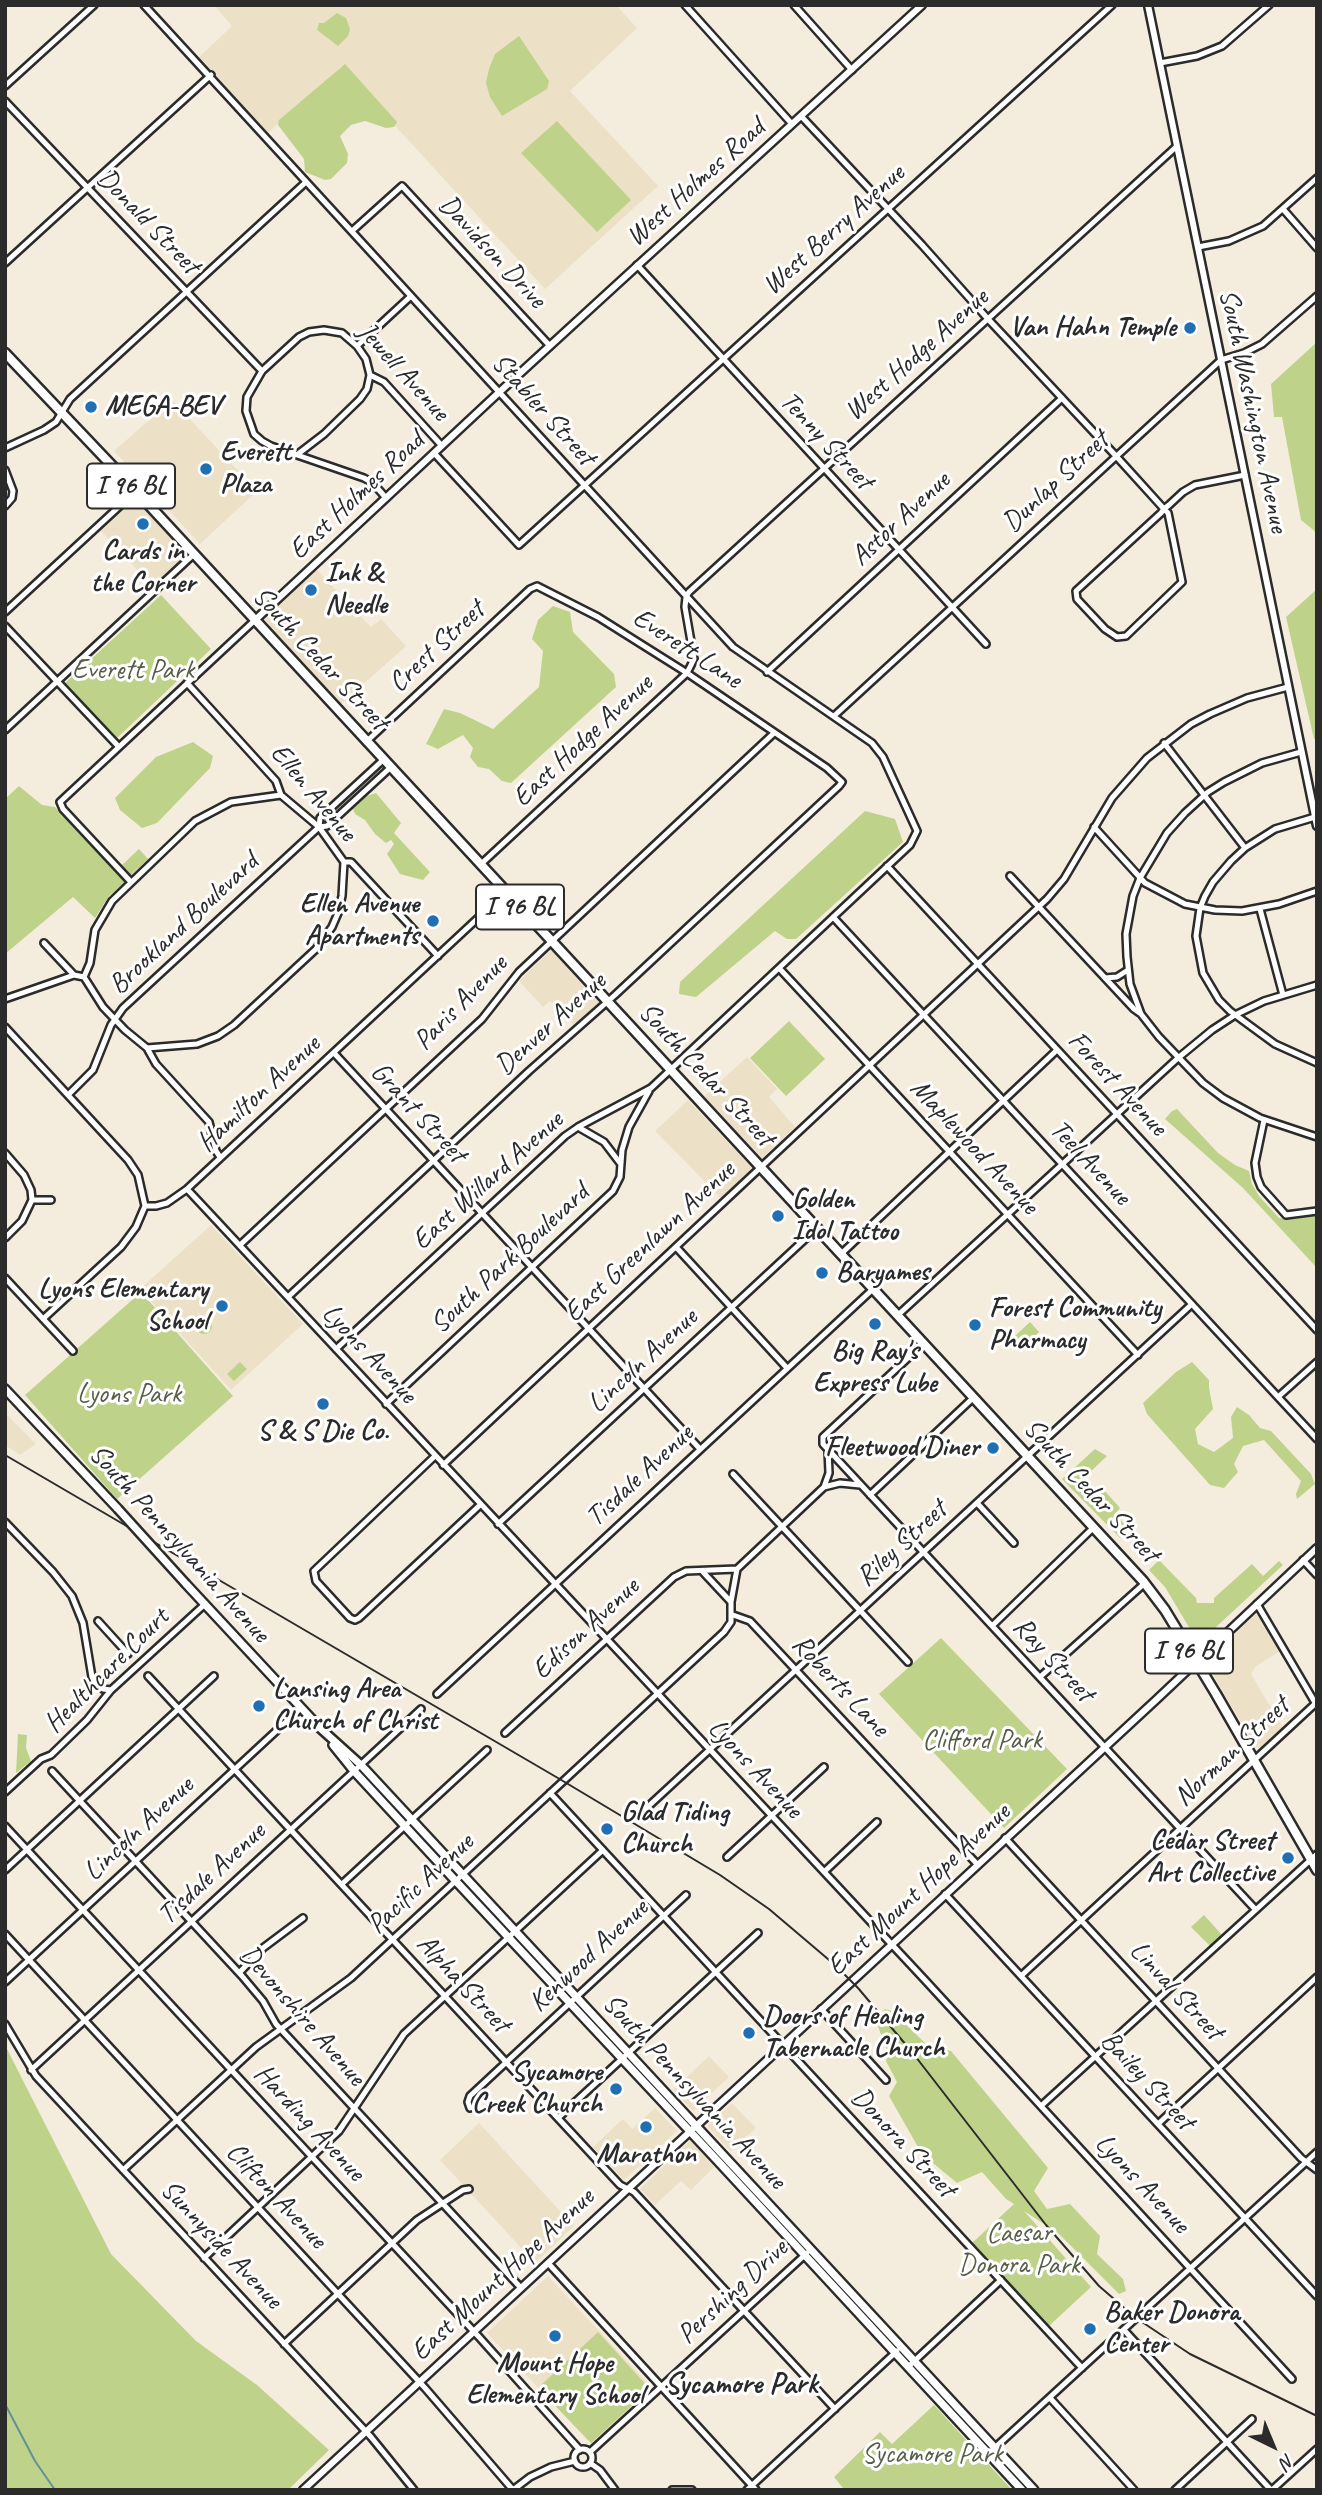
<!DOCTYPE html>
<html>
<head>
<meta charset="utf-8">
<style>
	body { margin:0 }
	#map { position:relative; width:1322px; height:2495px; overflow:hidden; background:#f4edde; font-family:Caveat,sans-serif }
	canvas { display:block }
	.frame { position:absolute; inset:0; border:7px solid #2b2b2b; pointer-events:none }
	.north { position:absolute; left:1238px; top:2411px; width:70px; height:70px; -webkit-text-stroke:5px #fff; paint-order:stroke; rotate:137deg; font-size:19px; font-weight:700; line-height:28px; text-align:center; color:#2b2b2b }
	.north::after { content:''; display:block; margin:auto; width:24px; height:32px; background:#2b2b2b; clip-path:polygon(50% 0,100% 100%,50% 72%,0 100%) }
</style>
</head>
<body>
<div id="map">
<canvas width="1322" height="2495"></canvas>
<div class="frame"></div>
<div class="north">N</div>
</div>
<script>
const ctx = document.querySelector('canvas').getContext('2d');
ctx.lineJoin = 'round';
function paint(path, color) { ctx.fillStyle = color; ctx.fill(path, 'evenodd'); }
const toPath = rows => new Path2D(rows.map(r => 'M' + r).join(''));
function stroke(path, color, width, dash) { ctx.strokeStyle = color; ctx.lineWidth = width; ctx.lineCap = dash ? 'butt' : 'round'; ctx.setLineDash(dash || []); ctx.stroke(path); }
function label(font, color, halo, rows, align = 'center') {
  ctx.font = font + ' Caveat,sans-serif'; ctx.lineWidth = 6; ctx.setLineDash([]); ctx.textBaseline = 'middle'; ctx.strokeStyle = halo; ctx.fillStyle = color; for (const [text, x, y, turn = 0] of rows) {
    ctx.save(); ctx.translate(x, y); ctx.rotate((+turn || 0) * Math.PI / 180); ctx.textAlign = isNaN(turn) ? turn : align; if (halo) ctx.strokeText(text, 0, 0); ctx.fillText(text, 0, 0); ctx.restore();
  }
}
const built = toPath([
	[214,5,616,5,637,28,570,91,658,186,545,289,341,67,268,133,197,59,232,26],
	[172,400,257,491,200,544,114,451],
	[136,499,191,558,156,590,101,531],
	[316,569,371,627,381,619,406,646,341,704,261,620],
	[551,950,600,1004,575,1026,550,1001,543,1007,519,981],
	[747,1057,777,1089,769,1097,795,1127,762,1158,704,1096],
	[688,1100,752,1168,721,1198,655,1131],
	[211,1225,303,1324,231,1390,140,1289],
	[5,1413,36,1444,20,1455,5,1445],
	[1257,1614,1280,1651,1256,1666,1251,1674,1283,1728,1260,1748,1255,1746,1207,1664,1253,1615],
	[709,2056,729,2077,693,2111,673,2090],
	[732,2103,756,2128,730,2151,707,2126],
	[655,2108,677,2131,624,2180,593,2147,623,2119,632,2129],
	[479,2123,574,2226,535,2263,440,2160],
	[691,2140,714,2167,691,2190,681,2181,655,2205,640,2189],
	[548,2276,652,2388,591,2444,487,2333]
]);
const green = toPath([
	[337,13,346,18,350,29,348,36,338,46,317,30,319,23,324,23],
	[519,36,549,81,547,89,502,116,490,97,486,83,489,69,495,54],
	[345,64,397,122,394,127,386,128,365,121,351,125,340,136,348,154,347,163,331,179,325,180,305,172,304,159,278,125,279,120],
	[557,121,631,200,597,232,521,153],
	[1317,342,1317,533,1301,520,1282,417,1274,417,1271,384],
	[1317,589,1317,739,1314,739,1286,617],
	[161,595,211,649,117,738,64,684],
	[553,606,570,612,573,632,614,674,616,687,511,783,502,781,489,769,478,767,470,757,473,748,463,735,438,749,426,744,444,709,460,713,493,729,539,687,543,651,532,639,538,620],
	[193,742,213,756,210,768,157,823,142,828,120,810,115,798,156,757],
	[19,786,42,805,55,807,125,882,109,896,95,918,73,897,5,954,5,799],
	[376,793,401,823,394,833,430,872,423,880,400,874,387,854,394,844,391,840,386,843,375,834,365,820,355,814,353,809,367,796],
	[865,811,895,819,903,842,796,939,787,939,775,931,696,997,679,994,680,982],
	[139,849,148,859,131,875,122,865],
	[789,1021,825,1059,786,1096,750,1058],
	[1177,1109,1218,1153,1235,1165,1249,1171,1252,1184,1259,1196,1279,1218,1287,1219,1317,1214,1317,1268,1243,1188,1165,1119,1172,1111],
	[141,1292,233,1396,117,1499,25,1395],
	'196 1326a8 8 0 1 1 16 0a8 8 0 1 1-16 0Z',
	[1030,1322,1039,1332,1021,1348,1013,1338],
	[240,1362,247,1369,234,1381,227,1374],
	[1192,1362,1209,1380,1209,1388,1213,1409,1195,1429,1198,1444,1214,1452,1233,1438,1231,1417,1237,1407,1249,1415,1260,1428,1271,1431,1311,1474,1315,1484,1297,1499,1296,1494,1301,1481,1264,1440,1243,1446,1234,1464,1238,1472,1224,1488,1210,1485,1147,1414,1143,1403,1176,1372],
	[1095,1449,1107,1456,1083,1479,1098,1495,1104,1490,1120,1508,1115,1514,1129,1529,1120,1538,1062,1479],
	[1159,1560,1196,1598,1197,1603,1214,1603,1214,1598,1252,1564,1263,1576,1279,1561,1283,1565,1215,1628,1193,1634,1165,1587,1149,1570],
	[941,1638,1067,1769,1004,1828,879,1694],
	[18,1734,27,1735,26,1748,31,1761,16,1773],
	[1204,1915,1222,1935,1210,1946,1191,1927],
	[885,2009,892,2011,926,2044,951,2051,1048,2168,1034,2191,1047,2209,1070,2204,1100,2236,1097,2254,1123,2279,1126,2291,1119,2294,1058,2233,1024,2211,1091,2287,1049,2326,972,2243,1014,2204,1006,2199,982,2172,957,2183,922,2154,889,2096,897,2082,886,2061,888,2052,875,2019],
	[5,2045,111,2254,196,2341,257,2385,329,2450,288,2490,7,2490,5,2488],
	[598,2332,650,2389,591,2443,538,2388],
	[934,2405,1012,2490,842,2490,843,2488,834,2477,880,2432,892,2444]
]);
const stream = toPath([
	[5,2404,35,2461,55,2490]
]);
const minor = toPath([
	[144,5,733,647,872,743,883,757,917,831,910,845,651,1088,578,1127,565,1136,336,1349],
	[685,5,792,124],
	[794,5,852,70],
	[1160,63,1197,56,1222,46,1269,5],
	[5,86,94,5],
	[5,101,262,371],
	[801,116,922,245,988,319,1116,456,1164,509,1168,513,1182,582,1126,636,1117,637,1105,629,1077,599,1076,591,1161,513,1164,509,1169,505,1183,492,1195,485,1245,475],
	[1283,209,1317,248],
	[352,231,402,186,550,346],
	[1198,247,1229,241,1263,226,1317,178],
	[5,263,211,75],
	[637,265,986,644],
	[357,346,411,296],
	[370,375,384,382,442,446],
	[5,448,44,430,56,422,70,399,306,182],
	[434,453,519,545,1112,5],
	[298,454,324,434,360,399,367,389,370,375,366,359,357,346,342,333,324,330,309,332,299,337,262,371,247,397,246,411,254,434,262,441,271,446,364,478,373,483,386,498],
	[5,470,13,491,12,498,5,506],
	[5,612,136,491],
	[5,626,119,747],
	[767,672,1062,398],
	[187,683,276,781,281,795,319,827,344,862,351,862,438,956],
	[834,716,1221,360,1244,353,1262,344,1317,296],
	[5,730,194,554],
	[1164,743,1245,848],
	[1301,752,1262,763,1224,782,1208,792,1185,813,1167,833,1140,878,1133,896,1126,934,1127,957,1130,984,1141,1014,1159,1037,1203,1083,1223,1098,1260,1118,1317,1137],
	[1315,817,1275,829,1245,848,1231,861,1213,882,1205,896,1200,908,1196,936,1203,973,1219,1000,1230,1011,1275,1044,1317,1063],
	[319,827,327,826,391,767],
	[1094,827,1145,883,1185,904,1215,910,1242,911,1279,904,1317,891],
	[480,865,687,673,694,659,685,607,686,597,689,592,1177,146],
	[887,866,1317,1330],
	[1010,876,1134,1009,1141,1014],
	[131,882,63,809,60,802,254,621],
	[1260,909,1283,995],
	[833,917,1317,1439],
	[44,943,74,975],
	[779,968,1138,1355],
	[84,977,90,963,95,930,112,901,195,821,231,802,281,795],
	[84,977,103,1007,125,1030,147,1048,156,1064,209,1122,216,1151,220,1157],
	[1105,978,1117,977,1128,970],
	[5,999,74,975,84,977],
	[5,1027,128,1160,138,1175,145,1206,136,1227,121,1247,43,1319],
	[147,1048,197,1044,218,1036,234,1025,316,949,332,927,338,913,342,896,344,862],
	[334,1053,700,1449],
	[68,1095,93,1070,111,1025,123,1008,319,827,320,818,383,760],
	[1264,1120,1255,1163,1257,1177,1261,1187,1286,1215,1317,1211],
	[578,1127,604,1142,620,1163],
	[5,1153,24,1175,31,1190,32,1200,22,1221,5,1238],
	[187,1189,924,1979,1292,2379],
	[32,1200,51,1200],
	[145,1206,156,1206,167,1203,187,1189,506,892],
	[240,1245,482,1019,519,972,774,733],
	[676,1247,787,1368],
	[841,1254,1057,1050],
	[5,1278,73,1351],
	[288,1297,529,1071,615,995,839,786,842,782,827,768,687,673,598,617,537,586,530,589,366,742],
	[898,1315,1178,1058,1212,1030,1235,1015,1264,1001,1317,985],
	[924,1343,823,1437,823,1444,1255,1909],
	[1278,1397,1317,1362],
	[386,1404,613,1191,620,1177,622,1150,629,1127,649,1091],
	[435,1456,314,1571,316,1581,350,1618,355,1620,359,1618,480,1505],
	[443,1465,1047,899,1064,879,1112,798,1147,758,1191,724,1210,714,1247,698,1288,687],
	[733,1474,908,1662],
	[824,1487,829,1473,828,1450],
	[870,1495,974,1397],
	[977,1503,1014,1543],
	[5,1522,53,1572,72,1596,83,1623,92,1677,95,1683,103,1689,111,1690],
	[498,1524,817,1228],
	[1303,1560,1317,1575],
	[731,1602,737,1569,824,1487,840,1483,860,1485],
	[1257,1604,1317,1706],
	[733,1615,750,1621,977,1864],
	[98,1621,128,1654],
	[992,1626,1094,1527],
	[148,1676,620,2185,634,2192,835,2409],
	[1040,1677,1145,1583],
	[437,1694,873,1289],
	[505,1733,674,1577,686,1571,737,1569],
	[52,1771,242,1976,263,2001,276,2024,521,2288],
	[5,1792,41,1759,51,1755,87,1720,111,1690,205,1604],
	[550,1793,1082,2368],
	[640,1814,1192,1304],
	[5,1826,479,2337,580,2450],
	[1005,1838,1301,2158,1317,2170],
	[727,1857,824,1767],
	[5,1870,214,1676],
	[824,1872,877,1822],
	[342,1884,487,1750],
	[945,1894,1317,2296],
	[5,1934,425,2388,513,2490,530,2477,551,2467,575,2461],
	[239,1973,263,1948,303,1918],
	[1021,1976,1317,1702],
	[5,1982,301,1708],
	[821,2009,886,2080],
	[5,2024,36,2076,371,2437,414,2490],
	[31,2070,421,1709],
	[1041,2106,1317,1854],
	[470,2108,468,2102,470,2096,686,1895],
	[558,2118,758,1933],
	[1158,2124,1317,1977],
	[123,2170,256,2047,351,1978,724,1632,731,1622,731,1602,703,1572],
	[204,2258,339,2131,404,2034,603,1850],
	[548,2263,756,2490],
	[1124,2330,1271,2490],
	[284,2344,417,2220,463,2190,469,2189],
	[908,2367,1001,2280],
	[1050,2398,1134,2490],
	'574 2458a9 9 0 1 1 18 0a9 9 0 1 1-18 0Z',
	[590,2452,807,2253],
	[988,2454,1317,2152],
	[590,2463,600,2470,615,2490],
	[672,2490,692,2490],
	[747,2490,897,2351],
	[1175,2490,1252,2419],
	[1272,2490,1317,2449]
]);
const tertiary = toPath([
	[1148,5,1317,826],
	[254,621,494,397,922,5],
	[303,2490,1157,1699,1317,1548]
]);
const secondary = toPath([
	[5,1389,118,1509],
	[186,1584,320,1728,361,1765,1034,2490],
	[333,1745,354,1771,452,1877,715,2158,1022,2490]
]);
const primary = toPath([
	[5,353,136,491,1143,1581,1165,1610,1216,1694,1317,1870]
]);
const rail = toPath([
	[5,1455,563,1781,720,1875,769,1909,835,1965,858,1988,912,2052,1046,2225,1099,2286,1136,2318,1190,2354,1317,2416]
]);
const secondaryBridge = toPath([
	[118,1509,186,1584]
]);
const markers = [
	[1190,328,7,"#1f6fb2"],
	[91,407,7,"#1f6fb2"],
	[206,469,7,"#1f6fb2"],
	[143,524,7,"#1f6fb2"],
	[311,590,7,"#1f6fb2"],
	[433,921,7,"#1f6fb2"],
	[778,1216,7,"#1f6fb2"],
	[822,1273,7,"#1f6fb2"],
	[222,1306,7,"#1f6fb2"],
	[875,1324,7,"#1f6fb2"],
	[975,1325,7,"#1f6fb2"],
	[323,1404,7,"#1f6fb2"],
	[993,1448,7,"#1f6fb2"],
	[259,1706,7,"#1f6fb2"],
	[607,1829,7,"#1f6fb2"],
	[1288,1858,7,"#1f6fb2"],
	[749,2033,7,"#1f6fb2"],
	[616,2089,7,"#1f6fb2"],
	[646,2127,7,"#1f6fb2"],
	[1090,2329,7,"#1f6fb2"],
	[555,2336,7,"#1f6fb2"]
];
const shields = [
	[131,486,88],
	[520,907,88],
	[1189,1651,88]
];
const shieldNames = [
	["I 96 BL",131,486],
	["I 96 BL",520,907],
	["I 96 BL",1189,1651]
];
const streetNames = [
	["West Holmes Road",696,183,-42],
	["Donald Street",148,222,46],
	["West Berry Avenue",834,230,-42],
	["Davidson Drive",492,252,47],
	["West Hodge Avenue",917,355,-42],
	["Jewell Avenue",403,372,48],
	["Stabler Street",543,410,48],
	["South Washington Avenue",1253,411,78],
	["Tenny Street",826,441,47],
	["Dunlap Street",1056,482,-43],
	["East Holmes Road",357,496,-43],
	["Astor Avenue",901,519,-43],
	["Crest Street",437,647,-43],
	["Everett Lane",687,649,33],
	["South Cedar Street",320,659,47],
	["East Hodge Avenue",583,741,-43],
	["Ellen Avenue",313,793,50],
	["Brookland Boulevard",184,924,-43],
	["Paris Avenue",461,1003,-46],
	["Denver Avenue",551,1024,-42],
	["South Cedar Street",706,1075,47],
	["Forest Avenue",1117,1084,47],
	["Hamilton Avenue",259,1094,-43],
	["Grant Street",418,1113,47],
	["Maplewood Avenue",974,1147,47],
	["Teel Avenue",1090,1163,47],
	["East Willard Avenue",488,1181,-42],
	["East Greenlawn Avenue",650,1242,-43],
	["South Park Boulevard",510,1259,-43],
	["Lyons Avenue",369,1354,47],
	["Lincoln Avenue",643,1361,-43],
	["Tisdale Avenue",640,1476,-43],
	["South Cedar Street",1091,1491,47],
	["South Pennsylvania Avenue",179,1544,48],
	["Riley Street",902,1544,-43],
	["Edison Avenue",586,1629,-43],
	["Ray Street",1053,1660,47],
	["Healthcare Court",107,1671,-45],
	["Roberts Lane",840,1686,47],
	["Norman Street",1232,1752,-43],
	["Lyons Avenue",755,1769,47],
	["Lincoln Avenue",139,1829,-43],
	["Tisdale Avenue",212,1874,-43],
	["Pacific Avenue",421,1884,-43],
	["East Mount Hope Avenue",919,1890,-43],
	["Kenwood Avenue",589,1956,-43],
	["Alpha Street",463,1984,47],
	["Linval Street",1176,1991,47],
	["Devonshire Avenue",302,2016,49],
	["Bailey Street",1147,2081,47],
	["South Pennsylvania Avenue",694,2092,47],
	["Harding Avenue",309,2123,47],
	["Donora Street",903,2143,47],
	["Lyons Avenue",1142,2184,47],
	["Clifton Avenue",276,2196,47],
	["Sunnyside Avenue",221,2245,47],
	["East Mount Hope Avenue",503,2275,-43],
	["Pershing Drive",733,2292,-43]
];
const poiNames = [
	["Van Hahn Temple",1176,328,"right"],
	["MEGA-BEV",105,407],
	["Everett",220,453],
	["Plaza",220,485],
	["Cards in",143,552,"center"],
	["the Corner",143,584,"center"],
	["Ink &",325,574],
	["Needle",325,606],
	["Ellen Avenue",419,905,"right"],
	["Apartments",419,937,"right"],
	["Golden",792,1200],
	["Idol Tattoo",792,1232],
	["Baryames",836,1273],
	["Lyons Elementary",208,1290,"right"],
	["School",208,1322,"right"],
	["Forest Community",989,1309],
	["Pharmacy",989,1341],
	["Big Ray's",875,1352,"center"],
	["Express Lube",875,1384,"center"],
	["S & S Die Co.",323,1432,"center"],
	["Fleetwood Diner",979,1448,"right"],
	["Lansing Area",273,1690],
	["Church of Christ",273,1722],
	["Glad Tiding",621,1813],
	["Church",621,1845],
	["Cedar Street",1274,1842,"right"],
	["Art Collective",1274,1874,"right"],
	["Doors of Healing",763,2017],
	["Tabernacle Church",763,2049],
	["Sycamore",602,2073,"right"],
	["Creek Church",602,2105,"right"],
	["Marathon",646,2155,"center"],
	["Baker Donora",1104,2313],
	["Center",1104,2345],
	["Mount Hope",555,2364,"center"],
	["Elementary School",555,2396,"center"]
];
const parkNames = [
	["Everett Park",133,671],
	["Lyons Park",129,1395],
	["Clifford Park",982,1741],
	["Caesar",1019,2234],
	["Donora Park",1019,2266],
	["Sycamore Park",932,2455]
];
const neighbourhoodNames = [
	["Sycamore Park",741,2385]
];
paint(built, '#ece0c7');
paint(green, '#bed389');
stroke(stream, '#62919a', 2);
stroke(minor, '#2b2b2b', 10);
stroke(tertiary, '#2b2b2b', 11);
stroke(secondary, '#2b2b2b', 12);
stroke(primary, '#2b2b2b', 13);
stroke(minor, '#fff', 5);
stroke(tertiary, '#fff', 6);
stroke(secondary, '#fff', 7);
stroke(primary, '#fff', 8);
stroke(rail, '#2b2b2b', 2);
stroke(secondaryBridge, '#2b2b2b', 12, []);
stroke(secondaryBridge, '#fff', 7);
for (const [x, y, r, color] of markers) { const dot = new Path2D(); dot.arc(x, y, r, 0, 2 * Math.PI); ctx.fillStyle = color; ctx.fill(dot); stroke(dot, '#fff', 2.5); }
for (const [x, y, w] of shields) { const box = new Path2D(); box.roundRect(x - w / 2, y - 22.5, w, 45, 5); ctx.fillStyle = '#fff'; ctx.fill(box); stroke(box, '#2b2b2b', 2); }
label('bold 26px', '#2b2b2b', null, shieldNames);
label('28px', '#2b2b2b', '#fff', streetNames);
label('bold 28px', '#2b2b2b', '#fff', poiNames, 'left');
label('28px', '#575d47', '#fff', parkNames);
label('bold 30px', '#2b2b2b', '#fff', neighbourhoodNames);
</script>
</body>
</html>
